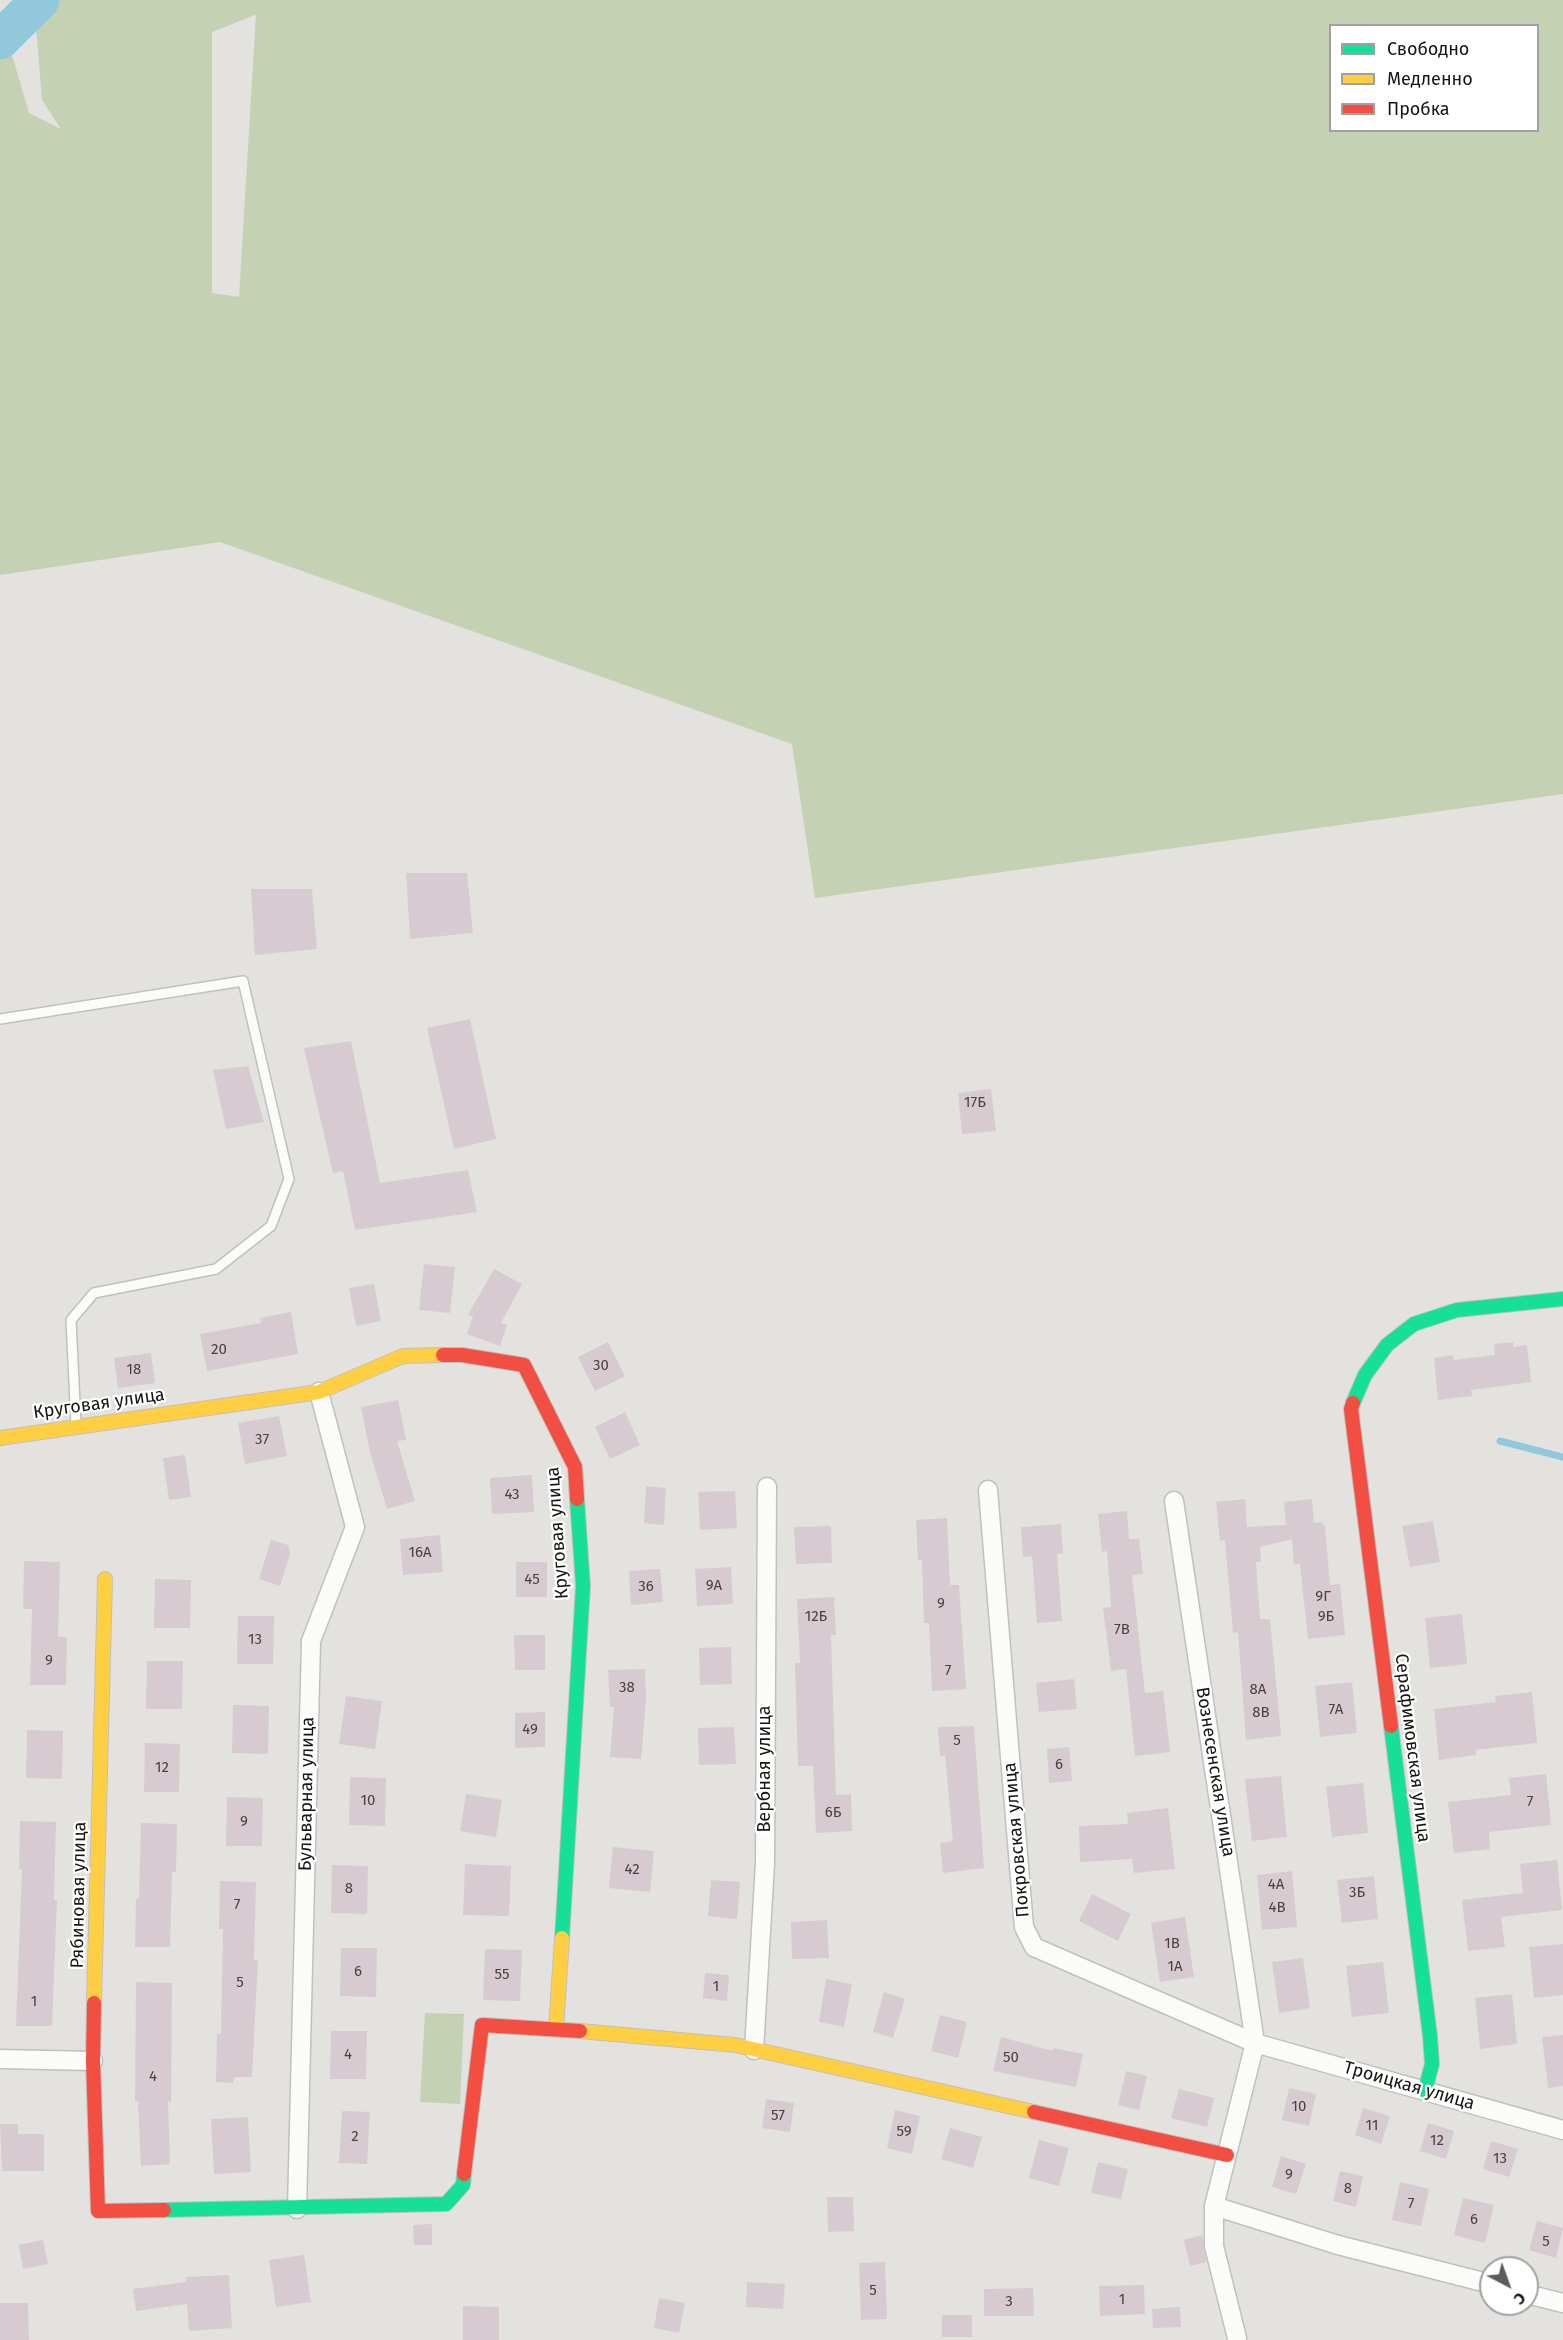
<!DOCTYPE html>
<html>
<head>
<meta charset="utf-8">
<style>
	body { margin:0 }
	#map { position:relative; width:1563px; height:2340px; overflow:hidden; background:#e3e2df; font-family:"Fira Sans",sans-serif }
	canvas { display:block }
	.legend { position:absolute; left:1329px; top:24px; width:210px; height:108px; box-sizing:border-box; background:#fff; border:2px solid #a1a1a1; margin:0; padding:8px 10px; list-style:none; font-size:18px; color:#151513 }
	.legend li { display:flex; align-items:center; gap:12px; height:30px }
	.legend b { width:30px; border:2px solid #a1a1a1 }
	.north { position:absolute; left:1479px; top:2256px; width:60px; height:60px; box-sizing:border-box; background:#fff; border:2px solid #a1a1a1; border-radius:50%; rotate:139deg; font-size:16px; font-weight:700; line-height:24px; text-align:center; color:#151513 }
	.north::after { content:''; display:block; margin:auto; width:21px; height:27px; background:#5d5d5a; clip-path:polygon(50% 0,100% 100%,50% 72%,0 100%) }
</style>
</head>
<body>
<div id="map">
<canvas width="1563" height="2340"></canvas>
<ul class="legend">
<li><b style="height:8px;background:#16e098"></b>Свободно</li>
<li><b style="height:8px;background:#ffcf43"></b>Медленно</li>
<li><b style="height:8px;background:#f24e42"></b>Пробка</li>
</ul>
<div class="north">С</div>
</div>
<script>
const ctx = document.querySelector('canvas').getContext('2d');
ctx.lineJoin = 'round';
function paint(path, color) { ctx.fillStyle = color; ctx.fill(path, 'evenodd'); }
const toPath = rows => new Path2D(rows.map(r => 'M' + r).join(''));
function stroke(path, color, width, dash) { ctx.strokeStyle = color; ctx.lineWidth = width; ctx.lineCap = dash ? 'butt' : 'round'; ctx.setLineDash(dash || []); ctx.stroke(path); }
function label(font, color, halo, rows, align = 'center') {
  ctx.font = font + ' "Fira Sans",sans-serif'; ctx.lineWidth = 4.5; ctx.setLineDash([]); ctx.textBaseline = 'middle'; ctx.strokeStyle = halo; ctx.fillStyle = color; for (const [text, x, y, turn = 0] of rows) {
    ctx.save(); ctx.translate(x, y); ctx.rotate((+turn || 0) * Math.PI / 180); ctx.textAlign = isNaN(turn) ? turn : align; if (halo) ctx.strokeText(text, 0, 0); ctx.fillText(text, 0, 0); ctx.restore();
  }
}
const green = toPath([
	[34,0,1563,0,1563,794,815,898,792,744,220,542,0,575,0,44,9,45,29,113,61,129,42,100],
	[255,15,256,15,239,297,212,293,212,32],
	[1330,26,1538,26,1538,130,1330,130],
	[425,2013,464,2014,460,2104,420,2102]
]);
const stream = toPath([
	[1500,1441,1563,1457]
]);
const river = toPath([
	[0,40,40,0]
]);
const building = toPath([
	[406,873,467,873,473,933,410,939],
	[251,889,312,889,317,949,255,955],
	[470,1019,496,1139,454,1149,427,1028],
	[351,1041,380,1183,468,1170,477,1212,355,1230,343,1171,333,1173,304,1048],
	[248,1066,264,1122,226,1129,213,1070],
	[991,1089,996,1131,962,1134,958,1093],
	[424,1264,455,1267,450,1313,419,1310],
	[494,1269,522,1284,501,1323,507,1325,500,1346,467,1334,473,1316,468,1315],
	[374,1284,381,1321,356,1326,349,1288],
	[291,1312,298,1354,207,1371,200,1334,261,1323,260,1318],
	[608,1342,625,1376,595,1391,578,1357],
	[1513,1342,1513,1347,1527,1345,1531,1382,1471,1390,1472,1396,1438,1400,1434,1358,1453,1355,1454,1360,1495,1355,1494,1344],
	[151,1353,155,1383,118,1388,114,1358],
	[398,1400,406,1440,397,1441,415,1501,387,1509,370,1452,361,1407],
	[625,1412,640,1445,610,1459,595,1427],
	[279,1416,287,1456,245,1464,238,1423],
	[185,1455,191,1497,169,1500,163,1458],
	[532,1475,534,1512,492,1514,490,1478],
	[646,1486,666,1488,664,1525,644,1523],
	[735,1491,737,1528,700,1530,698,1492],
	[1245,1499,1247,1527,1286,1525,1284,1502,1312,1499,1314,1523,1321,1522,1325,1526,1330,1585,1340,1584,1345,1635,1308,1639,1300,1564,1294,1565,1292,1539,1260,1547,1261,1562,1256,1562,1260,1619,1270,1619,1281,1736,1246,1740,1238,1632,1233,1633,1225,1540,1220,1541,1216,1502],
	[1127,1511,1129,1539,1139,1539,1143,1574,1132,1575,1145,1693,1163,1691,1170,1752,1135,1756,1126,1669,1111,1671,1103,1608,1111,1607,1107,1551,1102,1552,1098,1514],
	[947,1518,950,1585,959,1585,966,1689,932,1691,929,1623,924,1623,922,1560,918,1560,916,1520],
	[1433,1521,1440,1562,1410,1567,1402,1526],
	[1061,1524,1063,1553,1057,1554,1062,1621,1037,1623,1032,1556,1023,1557,1021,1527],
	[831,1526,832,1563,796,1564,794,1527],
	[440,1535,443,1572,403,1575,400,1539],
	[271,1540,288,1545,290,1554,280,1586,259,1579],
	[24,1561,60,1562,58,1637,67,1637,66,1685,30,1685,32,1609,23,1609],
	[516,1562,547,1562,547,1597,516,1597],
	[731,1567,733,1604,697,1606,695,1569],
	[660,1569,663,1602,631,1605,629,1571],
	[155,1579,191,1580,190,1628,154,1628],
	[834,1597,836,1635,831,1635,836,1795,851,1794,852,1831,816,1833,813,1766,798,1766,795,1663,800,1663,797,1599],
	[1462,1614,1467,1664,1430,1668,1425,1618],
	[238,1616,274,1616,273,1664,237,1664],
	[514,1635,545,1635,545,1670,515,1670],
	[731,1647,732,1684,700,1685,699,1648],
	[147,1661,183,1661,182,1709,146,1709],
	[645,1669,646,1700,641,1759,610,1757,614,1707,610,1707,608,1670],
	[1074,1679,1077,1709,1039,1712,1036,1683],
	[1352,1682,1357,1733,1320,1737,1315,1686],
	[1532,1692,1537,1743,1475,1750,1476,1755,1439,1760,1434,1709,1496,1702,1495,1696],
	[346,1696,382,1701,375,1749,339,1744],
	[233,1705,269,1706,268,1754,232,1753],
	[545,1712,545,1747,515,1748,515,1713],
	[974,1726,984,1868,943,1873,940,1843,953,1841,945,1756,940,1756,938,1727],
	[734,1727,736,1764,699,1765,698,1728],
	[27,1730,63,1731,62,1779,26,1778],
	[145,1743,180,1744,179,1792,144,1792],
	[1069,1747,1072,1781,1049,1783,1047,1749],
	[1546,1774,1551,1825,1489,1832,1490,1849,1454,1853,1448,1802,1511,1795,1509,1778],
	[1281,1776,1287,1837,1252,1841,1245,1779],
	[350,1777,386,1778,385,1826,349,1825],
	[1363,1783,1368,1833,1332,1837,1326,1787],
	[466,1794,502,1800,496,1837,460,1831],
	[227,1797,263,1798,262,1846,226,1846],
	[1168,1808,1175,1869,1134,1873,1132,1859,1080,1862,1079,1826,1128,1824,1127,1813],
	[20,1821,56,1822,54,1900,57,1900,52,2026,16,2026,22,1869,19,1869],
	[141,1823,177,1824,176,1872,172,1872,170,1947,135,1947,136,1898,139,1899],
	[613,1847,654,1851,650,1892,609,1888],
	[1557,1860,1562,1910,1501,1917,1505,1947,1468,1951,1462,1900,1523,1893,1520,1864],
	[465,1864,511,1866,509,1916,463,1915],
	[332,1865,368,1866,367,1914,331,1913],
	[1292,1871,1297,1927,1262,1930,1257,1875],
	[1374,1876,1378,1919,1342,1923,1337,1880],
	[711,1880,740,1882,737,1919,708,1916],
	[220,1881,256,1882,254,1960,258,1960,252,2077,234,2077,233,2083,216,2082,217,2034,221,2034,223,1929,219,1929],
	[1092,1894,1131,1914,1118,1941,1079,1921],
	[1185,1917,1194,1977,1160,1982,1151,1923],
	[827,1920,829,1958,792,1959,791,1922],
	[1563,1944,1563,1995,1534,1998,1529,1947],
	[341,1948,377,1948,376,1997,340,1996],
	[485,1949,522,1950,520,2001,483,2000],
	[1303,1958,1310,2008,1279,2013,1272,1962],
	[1383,1962,1389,2013,1352,2017,1346,1966],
	[705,1973,729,1975,727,2001,703,1998],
	[826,1979,852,1984,844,2027,819,2022],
	[136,1982,172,1983,171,2102,168,2102,170,2164,141,2166,138,2101,135,2101],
	[884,1992,905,1999,893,2038,873,2032],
	[1512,1994,1517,2044,1480,2049,1475,1998],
	[940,2015,967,2022,958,2058,931,2051],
	[331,2031,367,2031,366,2079,330,2079],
	[1563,2035,1563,2086,1548,2088,1542,2037],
	[1001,2037,1053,2051,1053,2048,1083,2054,1076,2087,993,2071],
	[1126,2071,1147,2076,1139,2110,1118,2105],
	[1289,2088,1316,2094,1309,2126,1282,2120],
	[1179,2089,1214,2098,1207,2127,1171,2118],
	[766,2099,794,2103,790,2132,762,2128],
	[1363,2108,1390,2116,1381,2144,1355,2135],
	[895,2110,920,2116,912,2154,887,2148],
	[342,2111,370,2112,367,2164,339,2163],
	[248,2117,251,2172,214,2174,211,2119],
	[1428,2123,1454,2131,1446,2159,1420,2151],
	[0,2124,18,2124,18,2134,44,2134,44,2171,2,2171],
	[950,2128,982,2137,973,2168,941,2159],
	[1039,2140,1069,2148,1059,2186,1029,2178],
	[1491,2141,1518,2149,1509,2177,1483,2169],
	[1281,2156,1306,2164,1296,2194,1272,2187],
	[1098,2162,1128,2169,1121,2199,1091,2193],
	[1340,2171,1363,2176,1356,2207,1333,2201],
	[1400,2182,1429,2189,1421,2226,1392,2220],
	[827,2197,853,2197,854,2231,828,2232],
	[1463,2198,1494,2205,1485,2243,1454,2235],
	[1537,2221,1563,2228,1556,2258,1529,2250],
	[432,2224,432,2245,414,2245,413,2225],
	[1202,2235,1206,2262,1190,2266,1184,2240],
	[43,2240,48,2264,23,2269,19,2245],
	[304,2255,311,2302,276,2307,269,2260],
	[885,2262,887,2319,861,2320,859,2263],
	[229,2275,232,2328,189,2331,187,2304,136,2311,133,2289,186,2282,186,2277],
	[747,2282,785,2284,783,2309,746,2307],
	[1144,2285,1145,2314,1100,2316,1099,2286],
	[1033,2288,1034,2316,984,2316,984,2289],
	[659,2298,685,2303,679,2333,654,2328],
	[0,2303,28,2303,29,2340,0,2340],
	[463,2306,499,2307,499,2340,463,2340],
	[1180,2307,1181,2327,1153,2328,1152,2309],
	[942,2315,972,2315,972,2337,942,2337]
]);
const lane = toPath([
	[0,1019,243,981,289,1179,271,1226,216,1269,94,1293,71,1320,76,1425]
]);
const street = toPath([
	[988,1490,1024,1927,1034,1947,1255,2043,1563,2130],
	[1174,1501,1255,2043,1214,2206,1214,2246,1237,2338],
	[754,2050,765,1863,767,1487],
	[0,2059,93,2061],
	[1214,2206,1338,2245,1491,2284],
	[297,2209,311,1641,355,1527,319,1392],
	[1527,2294,1563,2303]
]);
const fast = toPath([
	[1353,1403,1365,1375,1387,1345,1414,1324,1457,1310,1563,1299],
	[1391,1726,1430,2036,1432,2064,1425,2091],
	[562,1938,583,1586,577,1499],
	[164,2210,446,2204,463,2185,464,2174]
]);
const slow = toPath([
	[0,1438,319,1392,403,1356,443,1355],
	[94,2003,105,1579],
	[556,2029,562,1938],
	[580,2031,735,2045,1034,2112]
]);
const jam = toPath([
	[443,1355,462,1355,524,1365,575,1467,577,1499],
	[1353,1403,1351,1409,1391,1726],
	[94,2003,93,2061,98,2211,164,2210],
	[1034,2112,1227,2155],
	[464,2174,482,2025,580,2031]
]);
const numberNames = [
	["17Б",975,1103],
	["20",219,1350],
	["30",601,1366],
	["18",134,1370],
	["37",262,1440],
	["43",512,1495],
	["16А",420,1553],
	["45",532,1580],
	["9А",714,1586],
	["36",646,1587],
	["9Г",1323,1597],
	["9",941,1604],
	["12Б",816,1617],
	["9Б",1326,1617],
	["7В",1122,1630],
	["13",255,1640],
	["9",49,1661],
	["7",948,1671],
	["38",627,1688],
	["8А",1258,1690],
	["7А",1336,1710],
	["8В",1261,1713],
	["49",530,1730],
	["5",957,1741],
	["6",1059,1765],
	["12",162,1768],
	["10",368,1801],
	["7",1530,1802],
	["6Б",833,1813],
	["9",244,1822],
	["42",632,1870],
	["4А",1276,1885],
	["8",349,1889],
	["3Б",1357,1893],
	["7",237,1905],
	["4В",1277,1908],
	["1В",1172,1944],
	["1А",1175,1967],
	["6",358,1972],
	["55",502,1975],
	["5",240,1983],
	["1",716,1987],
	["1",34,2002],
	["4",348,2055],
	["50",1011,2058],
	["4",153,2077],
	["10",1299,2107],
	["57",778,2116],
	["11",1372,2126],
	["59",904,2132],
	["2",355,2137],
	["12",1437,2141],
	["13",1500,2159],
	["9",1289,2175],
	["8",1348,2189],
	["7",1411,2204],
	["6",1474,2220],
	["5",1546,2242],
	["5",873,2291],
	["1",1122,2300],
	["3",1009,2302]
];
const streetNames = [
	["Круговая улица",99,1404,-8],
	["Круговая улица",558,1533,-94],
	["Серафимовская улица",1412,1748,83],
	["Вербная улица",765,1769,-90],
	["Вознесенская улица",1215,1772,81],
	["Бульварная улица",307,1794,-89],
	["Покровская улица",1017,1840,-95],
	["Рябиновая улица",79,1895,-89],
	["Троицкая улица",1409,2086,16]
];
paint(green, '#c4d1b2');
stroke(stream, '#91c8db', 7);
stroke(river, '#91c8db', 39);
paint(building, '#d7cbd1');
stroke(lane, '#c0c0be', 12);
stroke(street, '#c0c0be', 21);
stroke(fast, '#c0c0be', 16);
stroke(slow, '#c0c0be', 16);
stroke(jam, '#c0c0be', 16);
stroke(lane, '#fbfbfa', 9);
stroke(street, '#fbfbfa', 18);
stroke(fast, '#16e098', 14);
stroke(slow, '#ffcf43', 14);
stroke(jam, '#f24e42', 14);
label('15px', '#464242', null, numberNames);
label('18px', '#151513', '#fff', streetNames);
</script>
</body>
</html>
